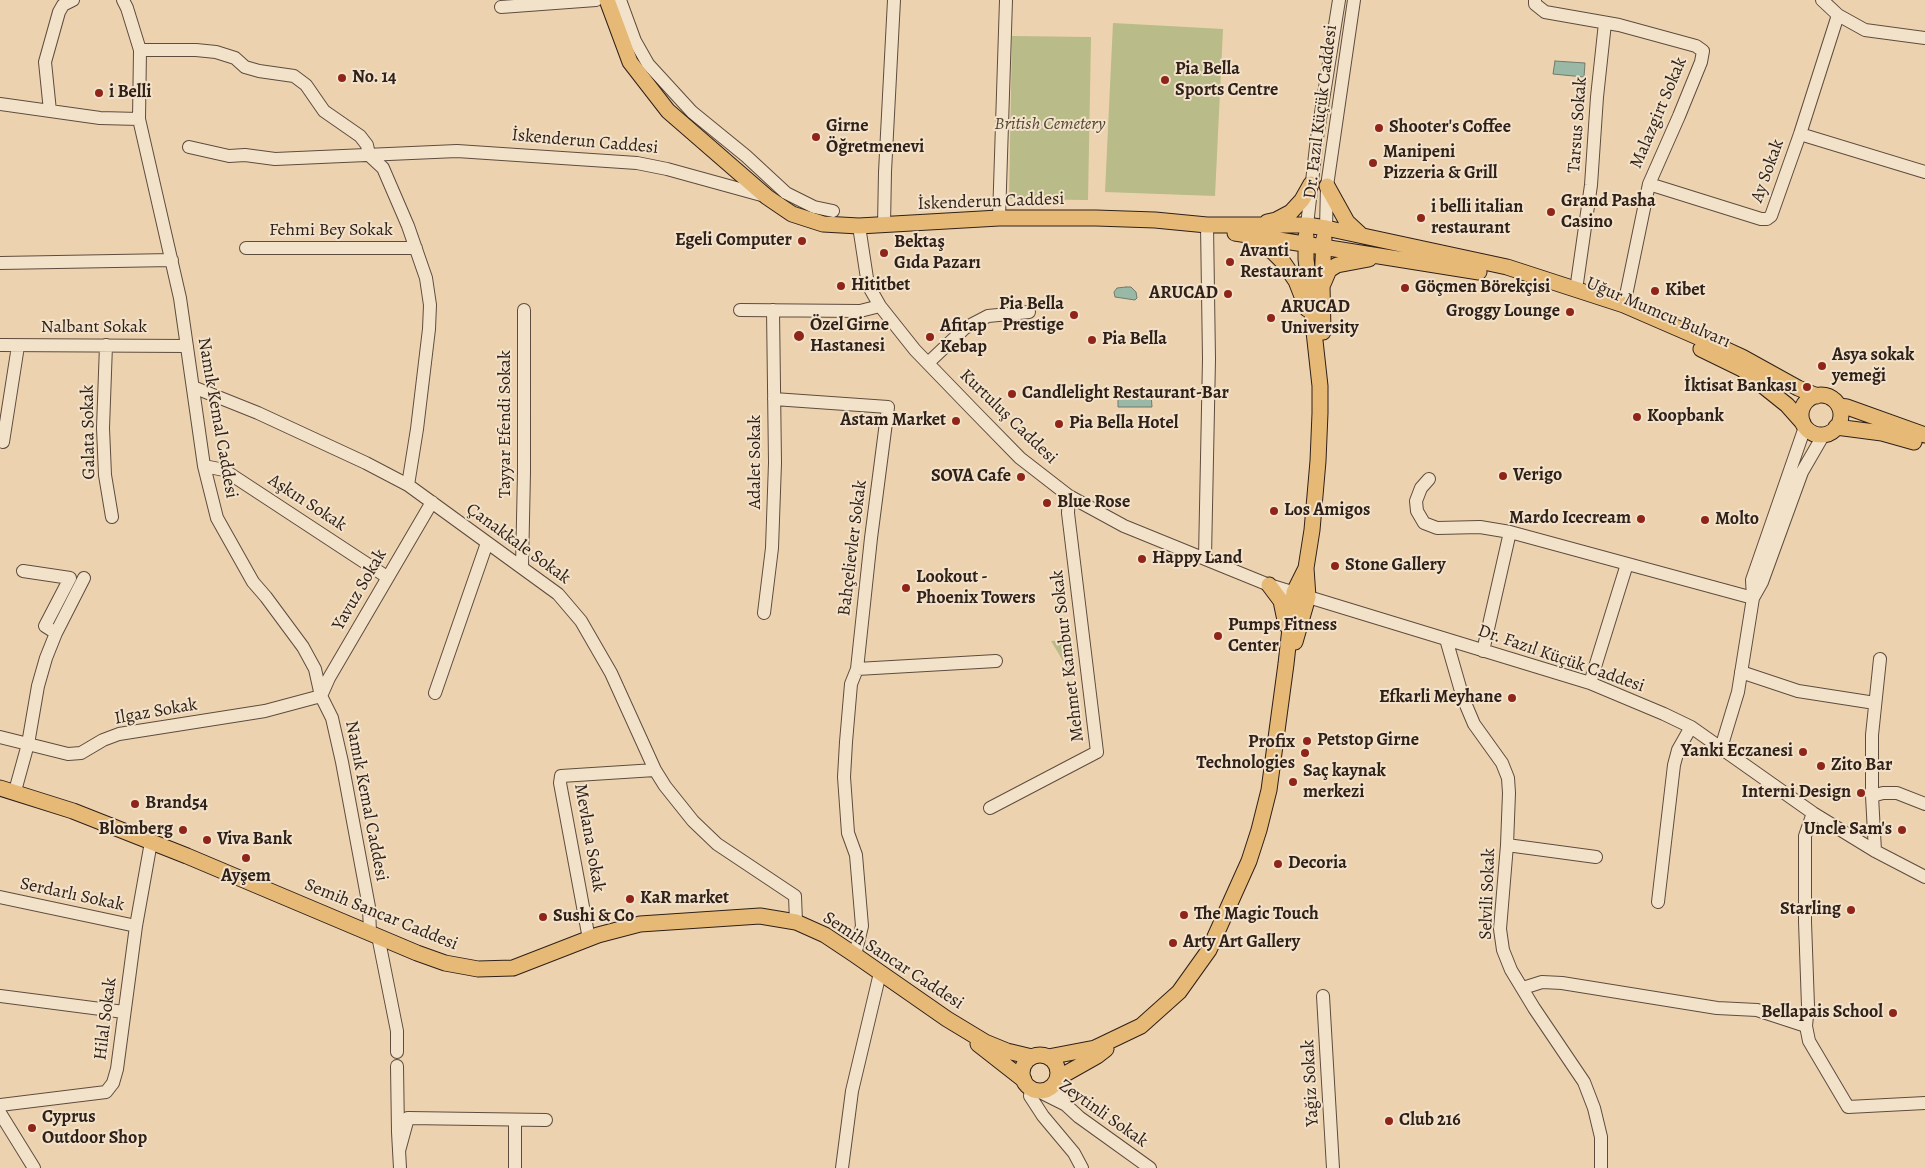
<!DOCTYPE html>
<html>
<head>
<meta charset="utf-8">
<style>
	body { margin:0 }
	canvas { display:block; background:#ecd2ae }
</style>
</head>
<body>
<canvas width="1925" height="1168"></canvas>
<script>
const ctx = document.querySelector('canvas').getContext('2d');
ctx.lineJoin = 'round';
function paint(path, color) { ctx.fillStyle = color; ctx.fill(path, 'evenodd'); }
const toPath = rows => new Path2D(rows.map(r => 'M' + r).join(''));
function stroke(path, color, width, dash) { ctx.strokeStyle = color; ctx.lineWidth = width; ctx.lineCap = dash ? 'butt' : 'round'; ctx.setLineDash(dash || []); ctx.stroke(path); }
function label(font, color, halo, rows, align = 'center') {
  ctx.font = font + ' Alegreya,serif'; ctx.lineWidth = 4; ctx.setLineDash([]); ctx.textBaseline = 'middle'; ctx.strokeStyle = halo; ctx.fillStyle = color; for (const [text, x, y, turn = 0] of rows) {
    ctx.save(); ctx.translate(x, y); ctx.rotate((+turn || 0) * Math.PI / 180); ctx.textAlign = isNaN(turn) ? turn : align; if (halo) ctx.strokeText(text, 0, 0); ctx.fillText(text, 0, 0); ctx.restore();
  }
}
const green = toPath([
	[1113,23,1223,29,1215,196,1105,192],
	[1012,36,1091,37,1088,200,1009,199],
	[1070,640,1072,676,1051,641]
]);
const water = toPath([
	[1555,61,1585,63,1584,77,1553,74,1555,61],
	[1126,287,1131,287,1136,292,1137,298,1135,300,1115,297,1114,292,1117,288,1126,287],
	[1118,389,1148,389,1151,393,1152,407,1118,407,1118,389]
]);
const minor = toPath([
	[123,0,127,8,140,50,139,119,180,298,204,466,217,518,253,582,266,597,303,647,315,669,321,696,332,718,342,762,369,907,370,933],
	[620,0,635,41,648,64,692,112,746,156,786,193,814,207,833,211],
	[1535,0,1535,4,1545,12,1619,25,1696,46,1703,51,1701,62,1679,116,1649,184,1624,305],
	[1822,0,1838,15,1865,30,1925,38],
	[501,7,596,0],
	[140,50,196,50,216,52,235,58,245,67,259,71,294,76,306,85,324,111,360,136,367,145,369,155],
	[0,104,100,118,139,119],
	[50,111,45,62,59,12,63,5,73,0],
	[1800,134,1925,172],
	[189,147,229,156,245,155,275,159,457,151,637,163,667,169,765,196],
	[369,155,383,168,408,226,426,278,430,305,429,329,417,429,408,485],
	[1649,184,1761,219,1767,219,1771,216,1800,134,1838,15],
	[999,218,1006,0],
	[884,225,885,172,894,0],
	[1307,225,1317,138,1339,0],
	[859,226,868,285,880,306,915,350,974,411,1020,458,1069,496,1124,526,1269,585,1590,683,1664,714,1691,727,1813,813,1875,851,1925,877],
	[1326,228,1327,186,1354,0],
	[246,248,416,248],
	[0,263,172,260],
	[1576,290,1591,185,1597,97,1605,23],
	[740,310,860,311,880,306],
	[0,345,187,346],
	[106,345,103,428,105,475,112,517],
	[928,363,965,328,988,316,1029,312],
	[193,387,258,413,366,463,408,485,558,594,581,621,611,673,655,770,665,786,693,821,717,844,795,896,796,922],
	[774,399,888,407,871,538,857,669,851,684,846,742,844,777,848,833,856,855,862,926,855,955],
	[3,442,18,346],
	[204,466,224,470,387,577],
	[1429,479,1421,488,1416,501,1417,511,1424,523,1437,528,1480,527,1510,532,1753,598],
	[1205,557,1209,359,1207,225],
	[522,567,524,472,524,310],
	[23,571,70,578,45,626,56,633],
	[1753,598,1762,582,1802,472,1824,434],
	[764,613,772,548,775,463,773,310],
	[1446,639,1463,698,1474,724,1502,763,1508,778,1509,793,1507,845,1500,929,1503,950,1511,970,1534,1008,1584,1082,1594,1108,1601,1137,1601,1168],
	[1483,651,1510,532],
	[857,669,996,661],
	[1741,672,1798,691,1875,703],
	[1590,683,1627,564],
	[435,693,487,543],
	[0,737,68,754,81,753,103,740,119,734,265,711,321,696,329,678,432,502],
	[1721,748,1738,692,1753,598,1752,580,1805,427],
	[15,791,28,744,38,686,46,658,56,633,84,578],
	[1872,796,1883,793,1897,793,1925,804],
	[990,808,1097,752,1068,513,1069,496],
	[1813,813,1805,836,1805,922,1808,1006,1806,1026,1809,1041,1848,1107,1925,1103],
	[1507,845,1596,857],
	[1875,851,1872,796,1872,735,1880,659],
	[0,897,136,926],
	[1658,902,1674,765,1678,750,1691,727],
	[378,936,397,1031,397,1052],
	[589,939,560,783,561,776,655,770],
	[1523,988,1542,982,1562,983,1717,1008,1757,1010,1806,1026],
	[0,996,124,1012],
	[1323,996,1333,1168],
	[397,1066,398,1132,400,1168],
	[1055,1084,1066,1105],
	[1031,1088,1030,1096,1043,1116,1074,1153,1082,1168],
	[1036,1090,1066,1105,1079,1117,1150,1168],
	[0,1105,106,1092,113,1083,117,1069,136,926,151,842],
	[0,1113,34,1168],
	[515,1120,515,1168],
	[399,1151,408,1118,546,1120],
	[842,1168,852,1091,880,973]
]);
const major = toPath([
	[607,0,630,62,668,111,767,197,792,214,823,224,859,226,999,218,1096,218,1155,220,1207,225,1307,225,1326,228,1507,267,1624,305,1707,341,1742,357,1798,388,1817,396],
	[1327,186,1347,222,1361,235],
	[1267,222,1276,220,1291,212,1302,200,1311,184],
	[1235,233,1479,272],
	[1251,239,1273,252,1283,262,1296,281,1307,309],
	[1323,284,1329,270,1337,265,1369,259],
	[1323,332,1322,285,1324,238],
	[1701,349,1742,369,1787,405,1803,423],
	'1801 415a20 20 0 1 1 40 0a20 20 0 1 1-40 0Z',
	[1839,406,1847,407,1925,435],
	[1836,427,1882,433,1914,442],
	[1269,585,1281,601,1286,625],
	[1295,642,1308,597,1306,568,1312,530,1318,461,1320,413,1320,386,1306,259,1306,236],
	[0,788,73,811,187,856,417,953,445,963,478,969,513,968,598,935,640,924,760,916,796,922,825,935,855,955,947,1019,985,1042,1007,1051,1032,1057],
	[978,1044,1024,1080],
	'1022 1073a18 18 0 1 1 36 0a18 18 0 1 1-36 0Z',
	[1048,1057,1095,1048,1141,1026,1179,992,1209,950,1249,861,1259,830,1269,790,1286,664,1294,592,1306,568],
	[1058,1078,1097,1056,1106,1049]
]);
const markers = [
	[342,78,5,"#8f2418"],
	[1165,80,5,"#8f2418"],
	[99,93,5,"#8f2418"],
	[1379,128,5,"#8f2418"],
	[816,137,5,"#8f2418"],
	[1373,163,5,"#8f2418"],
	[1551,212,5,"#8f2418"],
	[1421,218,5,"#8f2418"],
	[802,241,5,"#8f2418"],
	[884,253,5,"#8f2418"],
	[1230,262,5,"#8f2418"],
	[841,286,5,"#8f2418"],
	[1405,288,5,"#8f2418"],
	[1655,291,5,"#8f2418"],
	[1228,294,5,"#8f2418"],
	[1570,312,5,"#8f2418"],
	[1074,315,5,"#8f2418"],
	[1271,318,5,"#8f2418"],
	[799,336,6,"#8f2418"],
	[930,337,5,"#8f2418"],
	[1092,340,5,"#8f2418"],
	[1822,366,5,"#8f2418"],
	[1807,387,5,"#8f2418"],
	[1012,394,5,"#8f2418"],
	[1637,417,5,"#8f2418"],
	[956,421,5,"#8f2418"],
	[1059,424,5,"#8f2418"],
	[1503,476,5,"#8f2418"],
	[1021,477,5,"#8f2418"],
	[1047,503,5,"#8f2418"],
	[1274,511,5,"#8f2418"],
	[1641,519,5,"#8f2418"],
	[1705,520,5,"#8f2418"],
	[1142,559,5,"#8f2418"],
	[1335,566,5,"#8f2418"],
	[906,588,5,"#8f2418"],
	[1218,636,5,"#8f2418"],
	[1512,698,5,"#8f2418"],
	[1307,741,5,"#8f2418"],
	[1803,752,5,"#8f2418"],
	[1305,753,5,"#8f2418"],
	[1821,766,5,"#8f2418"],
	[1293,782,5,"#8f2418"],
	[1861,793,5,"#8f2418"],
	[135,804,5,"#8f2418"],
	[183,830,5,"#8f2418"],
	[1902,830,5,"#8f2418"],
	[207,840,5,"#8f2418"],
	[246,858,5,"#8f2418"],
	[1278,864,5,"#8f2418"],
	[630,899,5,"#8f2418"],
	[1851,910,5,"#8f2418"],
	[1184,915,5,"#8f2418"],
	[543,917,5,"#8f2418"],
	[1173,943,5,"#8f2418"],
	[1893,1013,5,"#8f2418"],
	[1389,1121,5,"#8f2418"],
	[32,1128,5,"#8f2418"]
];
const poiNames = [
	["Pia Bella",1175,70],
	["Sports Centre",1175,91],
	["No. 14",352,78],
	["i Belli",109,93],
	["Girne",826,127],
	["Öğretmenevi",826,148],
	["Shooter's Coffee",1389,128],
	["Manipeni",1383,153],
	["Pizzeria & Grill",1383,174],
	["Grand Pasha",1561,202],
	["Casino",1561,223],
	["i belli italian",1431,208],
	["restaurant",1431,229],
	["Egeli Computer",792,241,"right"],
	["Bektaş",894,243],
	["Gıda Pazarı",894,264],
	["Avanti",1240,252],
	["Restaurant",1240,273],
	["Hititbet",851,286],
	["Göçmen Börekçisi",1415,288],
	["Kibet",1665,291],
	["ARUCAD",1218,294,"right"],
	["Pia Bella",1064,305,"right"],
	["Prestige",1064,326,"right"],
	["ARUCAD",1281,308],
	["University",1281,329],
	["Groggy Lounge",1560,312,"right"],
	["Özel Girne",810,326],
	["Hastanesi",810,347],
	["Afitap",940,327],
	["Kebap",940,348],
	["Pia Bella",1102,340],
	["Asya sokak",1832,356],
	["yemeği",1832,377],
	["İktisat Bankası",1797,387,"right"],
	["Candlelight Restaurant-Bar",1022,394],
	["Koopbank",1647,417],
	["Astam Market",946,421,"right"],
	["Pia Bella Hotel",1069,424],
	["Verigo",1513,476],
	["SOVA Cafe",1011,477,"right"],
	["Blue Rose",1057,503],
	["Los Amigos",1284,511],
	["Mardo Icecream",1631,519,"right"],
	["Molto",1715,520],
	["Happy Land",1152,559],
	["Stone Gallery",1345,566],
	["Lookout -",916,578],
	["Phoenix Towers",916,599],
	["Pumps Fitness",1228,626],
	["Center",1228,647],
	["Efkarli Meyhane",1502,698,"right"],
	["Petstop Girne",1317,741],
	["Profix",1295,743,"right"],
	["Technologies",1295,764,"right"],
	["Yanki Eczanesi",1793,752,"right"],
	["Zito Bar",1831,766],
	["Saç kaynak",1303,772],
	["merkezi",1303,793],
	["Interni Design",1851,793,"right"],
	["Brand54",145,804],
	["Blomberg",173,830,"right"],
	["Uncle Sam's",1892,830,"right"],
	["Viva Bank",217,840],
	["Decoria",1288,864],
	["Ayşem",246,877,"center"],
	["KaR market",640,899],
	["Starling",1841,910,"right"],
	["The Magic Touch",1194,915],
	["Sushi & Co",553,917],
	["Arty Art Gallery",1183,943],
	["Bellapais School",1883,1013,"right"],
	["Cyprus",42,1118],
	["Outdoor Shop",42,1139],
	["Club 216",1399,1121]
];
const streetNames = [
	["Dr. Fazıl Küçük Caddesi",1321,112,-83],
	["Malazgirt Sokak",1659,113,-67],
	["Tarsus Sokak",1578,125,-86],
	["İskenderun Caddesi",585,142,5],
	["Ay Sokak",1768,171,-70],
	["İskenderun Caddesi",991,202,-2],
	["Fehmi Bey Sokak",331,231],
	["Uğur Mumcu Bulvarı",1658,313,23],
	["Nalbant Sokak",94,328],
	["Kurtuluş Caddesi",1008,417,44],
	["Namık Kemal Caddesi",217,418,80],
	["Tayyar Efendi Sokak",506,424,-90],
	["Galata Sokak",89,432,-91],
	["Adalet Sokak",756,462,-90],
	["Aşkın Sokak",307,503,33],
	["Çanakkale Sokak",518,544,36],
	["Bahçelievler Sokak",853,548,-83],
	["Yavuz Sokak",360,590,-60],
	["Mehmet Kambur Sokak",1068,656,-97],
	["Dr. Fazıl Küçük Caddesi",1561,659,19],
	["Ilgaz Sokak",156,712,-10],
	["Namık Kemal Caddesi",366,801,79],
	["Mevlana Sokak",589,838,80],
	["Selvili Sokak",1488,894,-88],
	["Serdarlı Sokak",72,895,12],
	["Semih Sancar Caddesi",381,915,22],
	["Semih Sancar Caddesi",893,961,33],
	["Hilal Sokak",106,1019,-83],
	["Yağiz Sokak",1311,1083,-93],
	["Zeytinli Sokak",1103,1114,35]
];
const parkNames = [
	["British Cemetery",1050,125]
];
paint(green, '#b9bb89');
paint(water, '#99b8a6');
stroke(water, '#6f7b6e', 1);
stroke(minor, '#5e4c3e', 14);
stroke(major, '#2f2019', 17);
stroke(minor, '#f3e2ca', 12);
stroke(major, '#e6b977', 15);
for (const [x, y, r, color] of markers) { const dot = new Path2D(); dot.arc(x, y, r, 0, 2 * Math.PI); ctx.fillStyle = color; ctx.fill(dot); stroke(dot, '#f3e2ca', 2); }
label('bold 18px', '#2f2019', '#f3e2ca', poiNames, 'left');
label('18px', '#2f2019', '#f3e2ca', streetNames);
label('italic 18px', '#524735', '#f3e2ca', parkNames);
</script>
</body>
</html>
